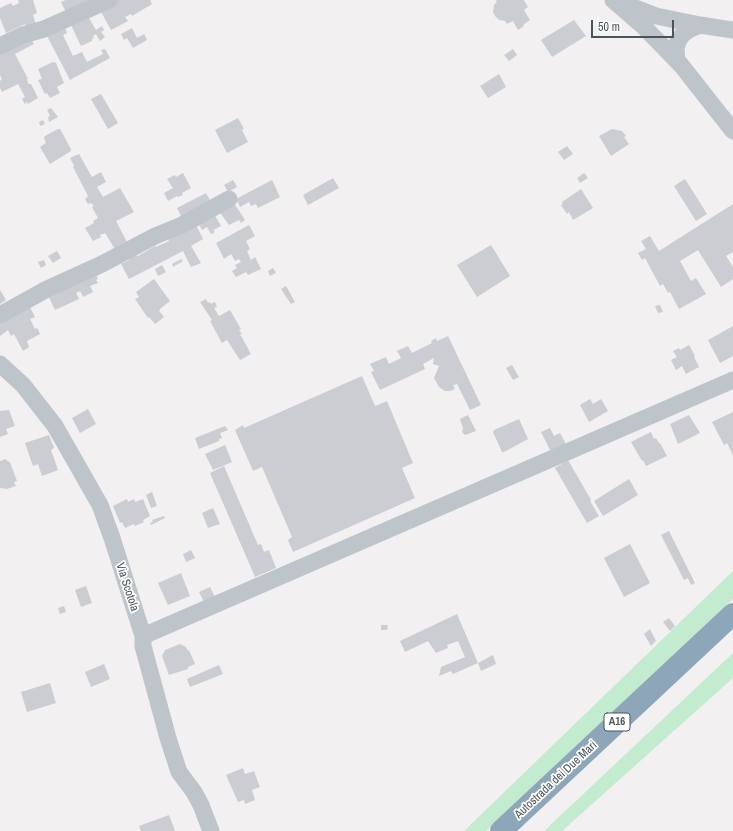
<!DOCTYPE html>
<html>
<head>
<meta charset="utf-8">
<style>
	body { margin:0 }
	#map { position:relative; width:733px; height:831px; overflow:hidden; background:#f2f0f0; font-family:"Archivo Narrow",sans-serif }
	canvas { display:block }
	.scale { position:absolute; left:591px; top:20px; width:83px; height:18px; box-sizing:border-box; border:2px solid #4a545b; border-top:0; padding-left:5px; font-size:12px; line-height:14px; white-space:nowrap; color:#4a545b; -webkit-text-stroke:3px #fff; paint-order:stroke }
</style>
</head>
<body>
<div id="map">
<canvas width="733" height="831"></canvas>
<div class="scale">50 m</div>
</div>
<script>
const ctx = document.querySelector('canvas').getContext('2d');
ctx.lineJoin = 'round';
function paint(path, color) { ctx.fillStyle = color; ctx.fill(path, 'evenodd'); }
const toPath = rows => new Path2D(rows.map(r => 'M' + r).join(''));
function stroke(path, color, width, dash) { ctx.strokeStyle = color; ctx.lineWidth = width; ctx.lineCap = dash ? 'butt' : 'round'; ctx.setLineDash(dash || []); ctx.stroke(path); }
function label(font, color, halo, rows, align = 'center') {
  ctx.font = font + ' "Archivo Narrow",sans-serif'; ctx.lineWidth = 3.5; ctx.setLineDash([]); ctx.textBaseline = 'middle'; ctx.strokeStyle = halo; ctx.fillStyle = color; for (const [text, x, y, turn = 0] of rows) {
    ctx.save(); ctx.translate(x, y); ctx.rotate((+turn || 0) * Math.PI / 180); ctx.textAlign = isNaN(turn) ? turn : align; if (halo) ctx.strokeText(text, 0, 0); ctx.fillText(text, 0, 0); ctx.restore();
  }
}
const green = toPath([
	[733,571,733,599,486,831,464,831],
	[733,653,733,678,562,831,544,831]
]);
const building = toPath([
	[18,0,33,0,37,13,33,15,36,25,26,29,25,24,6,33,0,18,0,8,11,3,13,6,19,3],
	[66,0,99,0,67,14,61,2],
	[116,0,150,0,152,4,132,16,131,14,125,17,128,21,111,30,100,10],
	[496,0,524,0,528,7,524,10,530,20,523,25,524,26,518,30,513,21,507,24,505,21,499,20,495,16,493,12,494,5,497,2],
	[89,18,96,30,102,26,104,30,101,32,105,37,100,41,96,34,93,36,94,38,92,39,92,41,81,46,71,25],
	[574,20,586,36,552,57,541,40],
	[64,26,67,33,63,35,73,56,82,52,87,62,103,54,101,50,105,49,110,58,70,80,46,34],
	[132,28,137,38,144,34,147,40,133,48,127,38,124,40,121,34],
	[29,36,34,44,15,54,28,79,27,79,28,83,29,84,31,84,38,98,28,104,27,102,25,104,22,99,25,97,18,84,2,92,0,88,0,81,2,79,0,75,0,50],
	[513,49,517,55,509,61,504,55],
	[53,62,56,63,64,83,57,87,60,93,50,98,47,93,45,94,38,80,42,79,38,69],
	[499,74,506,87,488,98,480,86],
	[101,94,118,123,108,129,91,99],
	[51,108,58,117,49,122,48,117,50,116,47,110],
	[238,118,244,129,242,130,248,142,227,153,215,130],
	[43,120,45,124,40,126,39,122],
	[58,129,60,129,71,149,71,151,50,164,40,147,46,143,44,138,45,136],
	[612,129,622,131,626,136,624,137,629,144,611,156,599,136],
	[567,146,573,154,564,160,558,152],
	[79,154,92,177,101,172,106,182,97,187,103,197,120,188,134,212,116,221,128,244,116,251,105,233,100,235,101,237,93,241,85,228,94,223,93,221,98,218,92,207,94,206,91,203,88,204,85,199,88,196,73,167,74,166,70,158],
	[183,173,191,188,182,193,183,195,178,197,177,196,168,201,164,193,173,188,167,179,175,175,176,177],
	[584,173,588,178,580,183,577,178],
	[333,178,339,188,308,205,303,195],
	[685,179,707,214,696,221,674,186],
	[233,180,237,187,228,192,224,185],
	[272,180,280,197,258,208,256,204,251,206,249,202,240,207,236,199],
	[581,189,593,208,573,220,569,212,567,214,561,205,563,204,562,202],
	[206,193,211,202,182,218,177,208],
	[232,200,245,220,241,223,239,220,229,225,218,210],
	[733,204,733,252,726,256,733,267,733,279,721,287,698,250,680,261,691,281,696,278,706,294,679,309,670,292,668,293,663,284,660,286,645,258,642,260,638,253,646,249,641,241,650,236,659,251],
	[213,212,221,226,213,230,215,232,211,234,207,227,202,230,197,221],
	[196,225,203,239,191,246,201,263,191,267,183,251,129,279,121,264,129,260,126,254,138,256,155,246,156,247,169,241,165,234],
	[249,225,255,236,246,241,250,249,247,251,251,260,255,257,261,269,248,275,246,272,236,277,232,271,237,268,235,265,241,262,239,259,235,261,231,254,224,259,216,243],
	[491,245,510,276,477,297,457,265],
	[57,251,61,258,53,263,48,256],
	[181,259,183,261,173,267,172,264],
	[44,260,46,265,41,268,38,262],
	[162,265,166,272,158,276,155,269],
	[273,268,276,273,270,276,268,271],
	[94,271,98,279,96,280,98,283,90,286,93,292,83,297,80,291,76,293,79,299,55,310,47,293],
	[154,279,170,301,160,309,160,310,159,311,164,317,155,324,149,317,148,318,135,299,139,297,136,292],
	[286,286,295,302,291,304,281,289],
	[0,290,6,300,0,304],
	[206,299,208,303,210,302,211,304,215,302,217,307,214,308,219,316,230,310,241,329,239,330,242,334,240,334,251,354,240,360,227,340,222,343,210,321,212,320,200,302],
	[660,305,663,312,658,313,655,306],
	[30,307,35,317,30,319,35,329,37,328,40,334,27,341,29,347,23,351,14,334,11,336,8,330,0,336,0,321],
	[733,326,733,356,720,363,708,340],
	[448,336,481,405,470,410,457,384,453,385,455,389,450,391,445,391,439,387,434,378,439,366,433,364,434,358,423,364,425,369,380,390,371,372,374,371,370,364,386,357,389,364,401,358,397,351,408,346,412,353,432,343,431,341,436,338,437,341],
	[689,345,695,356,694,357,699,367,686,374,682,366,676,370,671,360,677,357,673,351,679,348,680,350],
	[512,365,519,377,513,380,506,368],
	[362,376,375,406,387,401,413,463,402,468,415,498,293,552,288,540,292,537,262,467,253,471,235,430,243,425,244,428],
	[590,399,593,404,601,399,608,411,589,422,580,405],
	[88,409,96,424,80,433,72,418],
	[9,410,15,426,6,429,8,434,0,437,0,411],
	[733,412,733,455,727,443,724,445,712,422],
	[468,415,476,431,465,435,462,432,463,428,460,419],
	[689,415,700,433,678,444,670,424],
	[519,419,528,439,504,452,502,452,493,432,494,430],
	[225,426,228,430,220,433,222,438,219,439,219,441,199,449,195,438],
	[550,428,554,436,560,433,566,444,551,452,541,432],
	[651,432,654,439,656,438,659,443,660,443,667,456,646,466,643,460,642,461,631,442],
	[49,435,54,448,51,450,58,470,42,476,38,464,33,466,25,443],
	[225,445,232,462,213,470,205,454],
	[6,459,7,461,10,462,17,481,14,482,16,486,7,489,0,488,0,461],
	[568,460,591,500,590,501,599,516,587,523,555,468],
	[224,466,258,545,261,544,264,552,269,550,276,568,255,577,210,473],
	[629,479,638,495,603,516,594,501],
	[152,492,157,506,151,508,146,495],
	[127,499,128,502,134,499,135,502,143,499,150,516,143,520,144,522,135,526,134,524,125,528,122,522,120,523,113,506],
	[213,508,220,524,208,528,202,513],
	[164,516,165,518,151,525,150,523,153,522,152,520],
	[669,531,695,583,691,585,688,578,684,580,661,535],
	[630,544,650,583,624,597,604,558],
	[191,550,195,558,186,562,183,554],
	[181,573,190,596,168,605,158,583],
	[86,586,92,603,81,607,75,590],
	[210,587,215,597,204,602,199,592],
	[64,606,66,612,60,614,58,608],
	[457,614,478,663,493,655,496,664,481,671,478,663,453,674,451,671,439,676,441,667,465,657,458,641,447,645,448,648,436,653,428,641,405,652,400,641],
	[669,618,675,626,670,631,663,622],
	[381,625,388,625,387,630,381,630],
	[650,629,656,641,651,646,644,634],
	[180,644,186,647,188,651,189,650,195,664,188,667,188,669,169,675,162,656,165,650],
	[104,664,110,679,91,687,85,672],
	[219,665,223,674,190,687,187,679],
	[50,683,56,703,27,712,21,692],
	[243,768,245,774,254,771,260,787,252,790,255,800,245,804,244,800,238,802,226,775],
	[169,815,175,831,141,831,139,826]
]);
const minor = toPath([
	[613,0,643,26,681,65,733,131],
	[625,4,656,16,700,25,733,30],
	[0,46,23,35,44,29,109,0],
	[677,61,676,49,678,41,683,34,690,29,700,25],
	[0,315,47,289,102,264,155,236,182,225,229,199],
	[0,364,23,385,55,426,100,505,112,538,143,636,143,646,168,738,179,772,194,792,201,805,211,831],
	[143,636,733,380]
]);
const highway = toPath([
	[501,831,733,614]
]);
const shields = [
	[617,722,26]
];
const shieldNames = [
	["A16",617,722]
];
const streetNames = [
	["Via Scotola",127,587,72],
	["Autostrada dei Due Mari",556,780,-43]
];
paint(green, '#c3ebcf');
paint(building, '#cbcdd2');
stroke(minor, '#bdc5cb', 17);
stroke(highway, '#8da6b9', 22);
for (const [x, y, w] of shields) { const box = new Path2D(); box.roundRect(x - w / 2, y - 9, w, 18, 3); ctx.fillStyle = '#fff'; ctx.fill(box); stroke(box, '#4a545b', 1); }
label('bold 11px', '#4a545b', null, shieldNames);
label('12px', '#4a545b', '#fff', streetNames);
</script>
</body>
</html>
